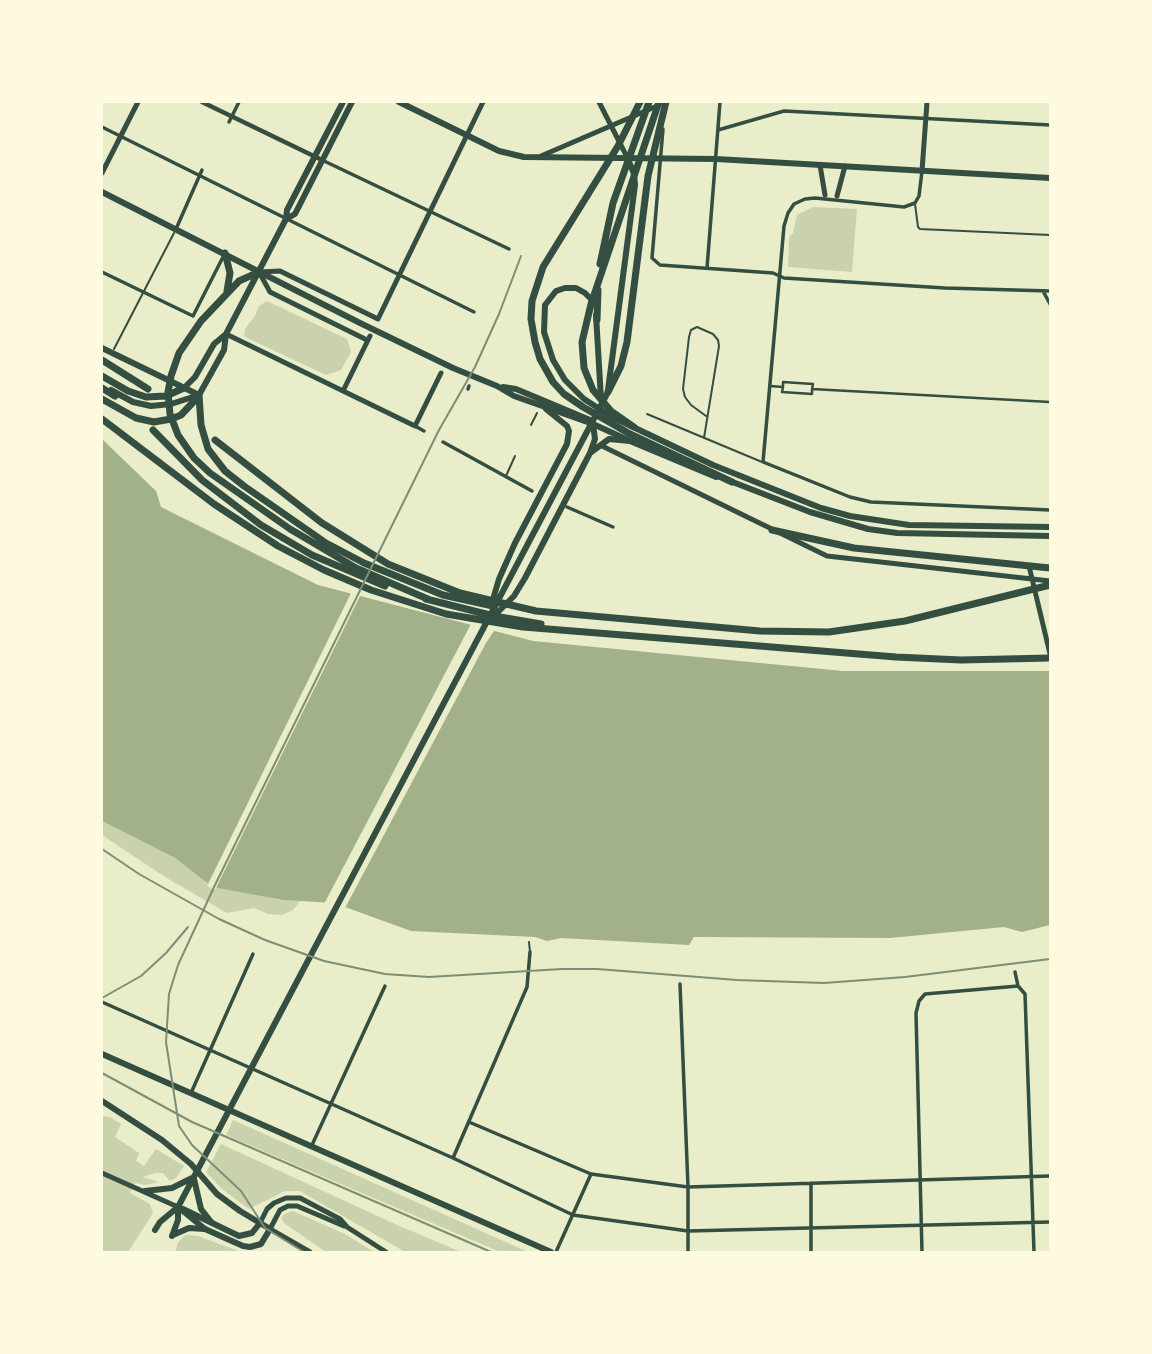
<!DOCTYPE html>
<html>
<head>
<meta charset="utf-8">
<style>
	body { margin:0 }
	#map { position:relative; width:1152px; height:1354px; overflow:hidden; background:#e9edc9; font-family:"Archivo Narrow",sans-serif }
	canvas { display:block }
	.frame { position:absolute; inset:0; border:103px solid #fefae0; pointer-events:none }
</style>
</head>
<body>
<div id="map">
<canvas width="1152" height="1354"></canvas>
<div class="frame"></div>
</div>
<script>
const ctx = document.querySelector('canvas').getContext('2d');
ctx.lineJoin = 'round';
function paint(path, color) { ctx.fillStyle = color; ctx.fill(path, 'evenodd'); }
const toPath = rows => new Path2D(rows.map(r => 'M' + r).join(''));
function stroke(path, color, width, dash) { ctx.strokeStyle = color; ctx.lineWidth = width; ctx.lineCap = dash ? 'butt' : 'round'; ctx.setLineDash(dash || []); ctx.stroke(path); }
const green = toPath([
	[813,207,857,209,852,272,788,267,789,237,793,233,797,215],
	[267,301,347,339,351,352,341,370,326,375,247,338,244,335,245,329,255,316,259,306],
	[102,821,175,858,206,882,281,900,300,901,293,910,282,915,268,914,254,908,227,913,165,877,102,835],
	[102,1116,110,1117,121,1124,115,1137,139,1153,136,1161,144,1166,156,1149,184,1166,176,1178,170,1181,163,1173,155,1173,143,1177,159,1182,145,1185,135,1183,130,1193,150,1204,153,1213,128,1252,102,1252],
	[233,1120,528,1252,500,1252,226,1135],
	[221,1144,395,1224,461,1252,405,1252,300,1191,285,1191,249,1209,222,1189,206,1172],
	[293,1211,345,1234,374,1252,326,1252,284,1223,281,1218,284,1214],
	[189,1235,198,1236,241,1252,175,1252,178,1243,184,1236]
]);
const water = toPath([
	[102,439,156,491,161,507,318,585,533,641,843,671,1050,671,1050,925,1022,932,1004,927,890,938,694,937,689,945,561,938,547,941,535,937,411,931,334,903,283,900,218,888,206,882,175,858,102,821]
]);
const pier = toPath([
	[352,591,361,594,215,890,207,886],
	[472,622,496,628,486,643,344,910,323,906]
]);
const service = toPath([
	[915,204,918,227,920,229,1050,235],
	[114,349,174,233],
	[647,414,762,462],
	[531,425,537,413],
	[704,438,719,346,718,340,713,334,697,327,691,330,689,337,683,389,685,397,691,405,706,416],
	[506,476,515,456],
	[529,942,530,952]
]);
const pedestrian = toPath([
	[770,386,783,387,783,382,813,384,812,389,1050,402],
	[783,387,782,392,812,394,812,390]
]);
const minor = toPath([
	[229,122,239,102],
	[102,127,474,312],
	[663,129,652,258,660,265,773,273,784,278,945,288,1050,291],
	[718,130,784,111,1050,125],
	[322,160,509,249],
	[922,171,919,196,915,203,904,207,815,198,805,199,794,204,788,213,784,226,763,462,850,497,871,502,1050,510],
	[176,229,202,170],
	[707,268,720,102],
	[102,272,193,316,224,255],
	[1043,291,1050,304],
	[468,389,469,386],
	[415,426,424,431],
	[443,442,532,491],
	[567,507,613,527],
	[1015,972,1018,986,1025,994,1034,1252],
	[680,984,688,1187,688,1252],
	[102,1002,453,1158,573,1215,688,1231,1050,1222],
	[191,1093,253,954],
	[469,1122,591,1174,688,1187,1050,1176],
	[312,1145,385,986],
	[453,1158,527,987,530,952],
	[811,1183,811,1252],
	[556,1252,591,1174],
	[922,1252,916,1013,919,1001,925,994,1018,986]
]);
const tertiary = toPath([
	[202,102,322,160]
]);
const secondary = toPath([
	[599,102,627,157],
	[541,156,657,106],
	[820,165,825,195],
	[922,171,927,102],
	[102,173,138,102],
	[837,196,845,166],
	[378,319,483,102],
	[226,334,415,426,441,373],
	[367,340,270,292,259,272,280,271,378,319],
	[343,391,370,336],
	[600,445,827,556,1050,581],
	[1029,566,1050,654],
	[102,1173,178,1207],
	[260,1223,267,1209,274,1203,286,1198,300,1198,340,1219,347,1227,386,1252],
	[310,1252,270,1229,280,1210,288,1206,297,1206,344,1226]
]);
const primary = toPath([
	[399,102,499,151,524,157,716,159,1050,178],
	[102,192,360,323,453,368,497,386,514,396,593,424,628,440],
	[286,219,295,214,352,102],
	[102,348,199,395],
	[503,387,516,389,590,420],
	[184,388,195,377,214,344,226,334],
	[111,390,133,402,151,406,171,404,199,395],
	[608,390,635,185,634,174,628,159],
	[199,395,224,350,226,334,286,219,287,210,343,102],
	[102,1054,551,1252],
	[102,1101,162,1140,191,1164,217,1194,240,1211,270,1229,261,1244,250,1247,243,1246,205,1229,178,1207],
	[183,1209,239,1236,252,1233,260,1223]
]);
const trunk = toPath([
	[593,301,585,293,576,288,565,288,556,291,545,305,544,332,553,360,565,380,584,399,612,417,713,465,821,508,850,516,909,525,1050,527],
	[596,315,601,399],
	[590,453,609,439,630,441,716,477],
	[730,481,810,512,868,529,897,533,1050,536],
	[491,606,499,579,515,543,567,444,569,431,567,426,546,409],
	[492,618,514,596,525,578,590,453,595,439,593,424],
	[194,1179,201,1209,212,1223],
	[145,1191,172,1188,192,1178],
	[155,1230,160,1222,178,1207,608,392],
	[173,1235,189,1228,205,1229],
	[172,1236,178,1220,178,1207]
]);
const motorway = toPath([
	[640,102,618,146,543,267,532,301,531,319,535,342,540,359,553,382,564,394,583,407,630,434,732,482],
	[225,253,230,273,227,291],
	[600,264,613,203,649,102],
	[259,272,239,281,201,321,179,353,171,376,168,392,170,414,178,435,194,458,210,473,290,529,356,568,430,600],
	[597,320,598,290],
	[102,360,148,389],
	[102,376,128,391,146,397,166,396,184,388],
	[102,388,115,396],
	[608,392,621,366,627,342,648,176,666,102],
	[199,395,201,425,208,449,225,471,244,486,326,543,364,563,443,595,493,606],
	[102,399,136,418,154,422,171,419,181,415,198,397],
	[102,419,214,504,278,546,324,570,371,590,446,614,523,627,896,657,961,660,1050,658],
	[634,427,611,411,593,390,584,368,582,342,591,304,659,102],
	[153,430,202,480,261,525,312,555,385,586],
	[215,440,322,523,388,564,460,593,536,611,760,631,829,632,905,621,1050,585],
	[772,530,854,548,1050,568],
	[426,599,494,616,541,624]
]);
const tram = toPath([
	[102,998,141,976,166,953,188,927],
	[304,1252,265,1228,241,1191,192,1145,179,1126,166,1042,169,994,178,965,215,885,439,430,475,367,499,314,521,256]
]);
const rail = toPath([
	[102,849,139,874,219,919,265,940,324,961,385,974,429,977,562,969,597,969,737,980,824,983,905,977,1050,959],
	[102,1073,192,1122,491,1252]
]);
paint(green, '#cad2ad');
paint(water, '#a3b18a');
paint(pier, '#e9edc9');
stroke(service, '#344e41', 2);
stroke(pedestrian, '#344e41', 2.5);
stroke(minor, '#344e41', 3.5);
stroke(tertiary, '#344e41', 4.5);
stroke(secondary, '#344e41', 5);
stroke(primary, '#344e41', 6);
stroke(trunk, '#344e41', 6);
stroke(motorway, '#344e41', 7);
stroke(tram, '#7c8e77', 2);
stroke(rail, '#7c8e77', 2);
</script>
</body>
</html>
